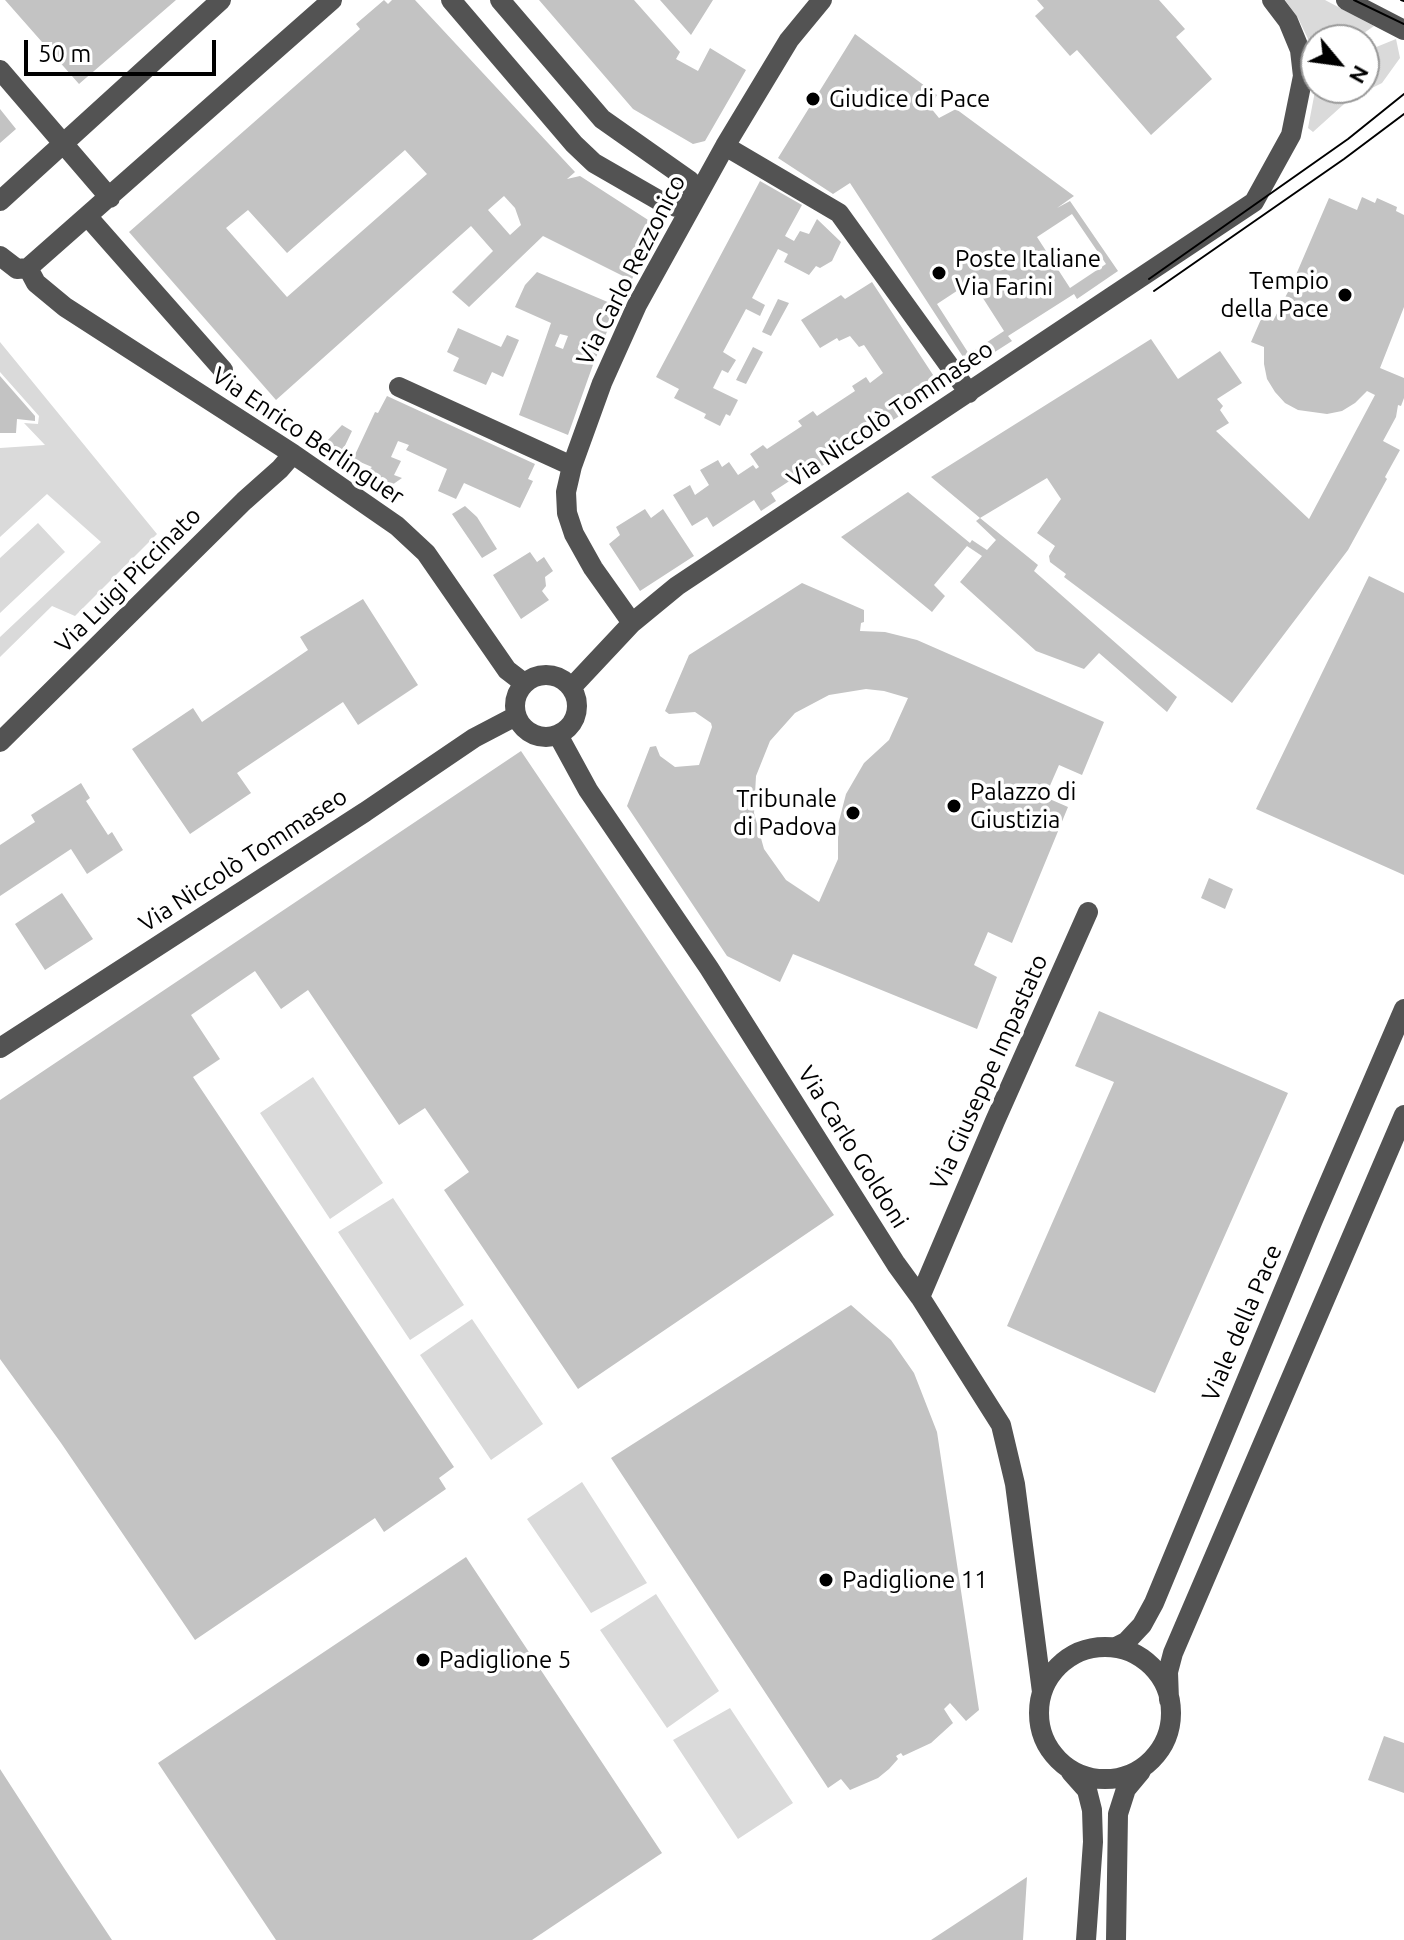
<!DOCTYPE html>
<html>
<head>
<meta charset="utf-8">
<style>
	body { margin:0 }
	#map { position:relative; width:1404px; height:1940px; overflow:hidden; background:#fff; font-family:Ubuntu,sans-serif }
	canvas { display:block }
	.north { position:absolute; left:1300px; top:24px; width:80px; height:80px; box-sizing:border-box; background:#fff; border:2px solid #999; border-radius:50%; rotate:119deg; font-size:22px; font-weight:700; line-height:32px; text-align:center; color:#000 }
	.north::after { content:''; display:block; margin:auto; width:28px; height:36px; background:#000; clip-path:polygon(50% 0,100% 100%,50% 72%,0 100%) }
	.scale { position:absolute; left:24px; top:40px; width:192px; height:36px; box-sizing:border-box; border:4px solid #000; border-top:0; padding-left:10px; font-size:24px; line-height:28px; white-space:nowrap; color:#000; -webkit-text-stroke:6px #fff; paint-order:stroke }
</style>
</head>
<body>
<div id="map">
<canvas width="1404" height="1940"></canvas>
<div class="north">N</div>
<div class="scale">50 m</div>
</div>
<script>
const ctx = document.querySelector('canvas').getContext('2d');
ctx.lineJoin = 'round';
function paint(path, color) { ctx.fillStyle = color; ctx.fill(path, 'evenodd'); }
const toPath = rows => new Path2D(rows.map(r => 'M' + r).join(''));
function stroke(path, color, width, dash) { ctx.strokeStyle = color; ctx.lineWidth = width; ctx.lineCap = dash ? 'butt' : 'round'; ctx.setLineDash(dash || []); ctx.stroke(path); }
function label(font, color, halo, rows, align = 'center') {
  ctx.font = font + ' Ubuntu,sans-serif'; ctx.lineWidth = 7; ctx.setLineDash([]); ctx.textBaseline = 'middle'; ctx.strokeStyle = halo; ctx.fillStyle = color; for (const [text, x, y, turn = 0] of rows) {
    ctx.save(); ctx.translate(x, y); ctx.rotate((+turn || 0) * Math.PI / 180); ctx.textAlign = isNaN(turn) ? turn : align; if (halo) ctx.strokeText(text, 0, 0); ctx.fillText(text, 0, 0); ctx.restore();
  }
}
const green = toPath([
	[1285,0,1325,0,1374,26,1354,40,1316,40,1316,68,1313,71,1310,43,1298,18],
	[1396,39,1400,58,1382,83,1364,92,1364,52],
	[1316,86,1349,88,1353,96,1313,132,1308,128],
	[0,342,157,534,75,616,52,606,0,657,0,637,101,542,47,494,0,537,0,448,45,445,24,423,38,424,39,416,0,372],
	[38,523,65,552,0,613,0,558],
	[313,1077,383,1183,330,1219,260,1113],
	[393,1198,464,1305,410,1340,338,1232],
	[472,1319,543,1424,491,1460,420,1355],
	[582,1482,647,1583,591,1613,527,1519],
	[656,1594,719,1691,667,1728,600,1630],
	[730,1708,793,1803,738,1839,673,1740]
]);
const building = toPath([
	[5,0,176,0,79,84],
	[384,0,388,4,392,0,415,0,575,172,567,179,580,176,659,227,618,306,594,362,568,435,519,415,551,323,515,307,525,285,537,272,610,303,623,276,543,236,469,307,452,292,493,251,471,226,276,400,129,232,360,29,356,24],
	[405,150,427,174,287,297,226,228,248,210,287,253],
	[504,196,515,208,521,225,510,235,488,210],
	[560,334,568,336,563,349,555,346],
	[539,0,634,0,680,52,676,59,698,71,710,48,746,70,705,141,693,144,633,109],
	[660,0,713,0,691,35],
	[1037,0,1159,0,1185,29,1176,37,1212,79,1151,135,1077,50,1070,56,1035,16,1044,8],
	[855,34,937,95,930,107,939,118,956,109,1074,196,1057,208,1070,201,1118,271,1077,299,1074,294,1008,336,1012,341,976,364,973,360,967,363,850,183,833,194,778,158],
	[1072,214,1106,264,1070,288,1037,237],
	[972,281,1004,331,969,354,937,304],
	[0,109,16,129,0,143],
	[760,181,802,205,785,236,794,241,800,231,809,234,817,219,841,242,832,261,820,268,816,266,809,275,784,262,788,254,778,249,752,298,765,305,760,316,746,309,723,352,736,360,728,373,722,370,713,388,738,400,730,416,726,414,720,426,704,418,706,414,674,398,679,389,656,377],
	[1362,197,1375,203,1377,198,1397,207,1396,211,1404,215,1404,307,1380,368,1404,378,1404,398,1401,406,1398,405,1396,417,1383,441,1400,450,1385,477,1387,479,1348,550,1232,703,1064,577,1066,574,1050,562,1049,556,1055,546,1037,533,1061,499,1047,478,980,518,931,477,1151,339,1178,379,1220,351,1242,383,1217,399,1223,406,1220,410,1229,423,1216,431,1309,519,1375,395,1367,391,1355,403,1342,411,1327,414,1298,410,1285,403,1275,392,1267,379,1264,364,1264,347,1251,342,1262,317,1273,321,1292,284,1329,198,1357,210],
	[872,282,939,384,903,407,906,412,880,428,877,425,842,447,845,451,814,471,811,467,771,493,776,501,761,511,754,500,713,527,707,517,692,526,673,495,690,485,695,495,709,485,700,470,718,460,722,467,729,462,738,475,753,465,756,469,759,467,750,454,763,445,767,449,802,426,798,421,813,411,817,416,855,391,852,386,866,377,870,383,883,373,864,345,859,347,850,336,839,341,837,338,820,348,801,320,841,295,845,299],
	[778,299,789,303,771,336,762,332],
	[458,328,501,347,507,335,519,340,503,377,492,372,486,385,453,371,459,358,447,352],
	[753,347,763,352,746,384,736,380],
	[0,376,35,416,35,421,17,419,16,433,0,433],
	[387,396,535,464,528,479,533,481,520,508,464,483,456,499,438,491,447,469,406,450,409,445,398,441,391,457,401,461,394,475,402,478,382,492,373,482,370,484,364,473,372,467,353,459,375,412,378,413],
	[342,425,352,431,341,454,327,447,327,441],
	[908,492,970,543,972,540,987,550,996,540,976,521,980,518,1038,565,1034,571,1177,697,1167,712,1099,653,1084,669,1036,651,960,582,982,556,967,546,934,585,945,596,932,612,841,537],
	[465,506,477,517,497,549,482,558,452,514],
	[645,509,651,518,663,509,694,556,640,591,609,544,620,535,616,527],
	[530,552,537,562,544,557,553,571,545,577,546,586,542,591,549,600,521,619,493,575],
	[1369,576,1404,593,1404,875,1256,809],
	[802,583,864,610,864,622,861,623,860,631,885,632,917,640,1104,722,1082,775,1059,765,1045,797,1068,807,1012,943,988,932,974,965,997,977,977,1029,793,954,780,982,727,956,627,806,650,747,656,746,660,756,675,767,699,765,712,727,711,723,695,712,669,714,665,711,689,655],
	[866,689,884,691,908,698,889,740,864,763,846,794,838,825,838,859,819,902,786,880,764,849,754,813,756,776,770,741,795,713,829,695],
	[363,599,418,685,358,725,343,702,237,773,251,793,190,834,132,749,193,708,202,722,308,650,300,637],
	[521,751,834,1215,578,1389,444,1190,469,1172,425,1108,399,1125,308,990,281,1009,255,971,191,1015,220,1059,193,1077,454,1467,439,1478,446,1489,384,1532,375,1518,195,1640,61,1443,0,1359,0,1100],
	[81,783,90,798,86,801,108,835,112,832,123,850,87,874,71,849,0,896,0,845,35,822,31,815],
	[1209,878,1233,889,1225,909,1201,898],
	[62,893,93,939,45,970,15,924],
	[1099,1011,1288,1093,1155,1393,1007,1326,1114,1082,1075,1066],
	[851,1305,891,1340,914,1373,937,1432,979,1710,966,1721,950,1703,944,1709,953,1723,931,1743,903,1756,901,1753,896,1756,898,1759,889,1769,878,1778,850,1790,841,1779,828,1788,611,1458],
	[466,1557,662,1853,532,1940,276,1940,158,1763],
	[1384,1736,1404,1743,1404,1793,1368,1780],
	[0,1769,64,1868,112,1940,0,1940],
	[1027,1877,1023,1940,931,1940]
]);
const minor = toPath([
	[451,0,574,144,594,163,660,201,676,207,695,200],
	[500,0,602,119,690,181,695,200],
	[1346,0,1404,30],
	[0,70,110,198],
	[725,146,839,213,969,393],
	[0,201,221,0],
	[88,217,223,370],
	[0,256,17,269,28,268,332,0],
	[28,268,36,283,65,307,293,454,397,526,426,553,507,670,524,683],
	[399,387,572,466],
	[632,623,593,568,574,534,567,513,566,492,572,466,602,383,637,305,725,146,789,40,822,0],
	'515 706a31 31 0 1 1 62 0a31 31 0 1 1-62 0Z',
	[571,688,632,623,677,586,1254,202,1291,135,1303,76,1300,50,1288,21,1272,0],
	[558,735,588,790,709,968,896,1264,920,1297,1001,1425,1015,1484,1042,1692],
	[0,742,244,501,280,469,293,454],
	[0,1048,365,812,474,738,516,716],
	[920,1297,995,1121,1088,912],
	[1116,1647,1126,1642,1142,1625,1154,1603,1313,1220,1404,1009],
	'1039 1713a66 66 0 1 1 132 0a66 66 0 1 1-132 0Z',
	[1169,1700,1168,1672,1173,1653,1404,1115],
	[1071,1772,1087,1790,1092,1810,1093,1842,1086,1940],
	[1116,1940,1118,1814,1126,1789,1141,1771]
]);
const tram = toPath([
	[1354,0,1404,24],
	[1401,0,1404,1],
	[1149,279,1348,139,1404,94],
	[1154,291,1344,159,1404,114]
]);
const markers = [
	[813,99,8,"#000"],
	[939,273,8,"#000"],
	[1345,295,8,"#000"],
	[954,806,8,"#000"],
	[853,813,8,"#000"],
	[826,1580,8,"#000"],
	[423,1660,8,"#000"]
];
const poiNames = [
	["Giudice di Pace",829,99],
	["Poste Italiane",955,259],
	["Via Farini",955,287],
	["Tempio",1329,281,"right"],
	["della Pace",1329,309,"right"],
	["Palazzo di",970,792],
	["Giustizia",970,820],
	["Tribunale",837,799,"right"],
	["di Padova",837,827,"right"],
	["Padiglione 11",842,1580],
	["Padiglione 5",439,1660]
];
const streetNames = [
	["Via Carlo Rezzonico",631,270,-63],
	["Via Niccolò Tommaseo",890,414,-34],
	["Via Enrico Berlinguer",308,436,34],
	["Via Luigi Piccinato",128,580,-45],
	["Via Niccolò Tommaseo",243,860,-33],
	["Via Giuseppe Impastato",989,1072,-66],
	["Via Carlo Goldoni",853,1147,58],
	["Viale della Pace",1242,1323,-67]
];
paint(green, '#dadada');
paint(building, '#c3c3c3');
stroke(minor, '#535353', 20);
stroke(tram, '#000', 2);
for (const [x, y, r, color] of markers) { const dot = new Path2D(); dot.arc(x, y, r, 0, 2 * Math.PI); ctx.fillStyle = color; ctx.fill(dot); stroke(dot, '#fff', 3); }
label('24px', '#000', '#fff', poiNames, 'left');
label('24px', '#000', '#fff', streetNames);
</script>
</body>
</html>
